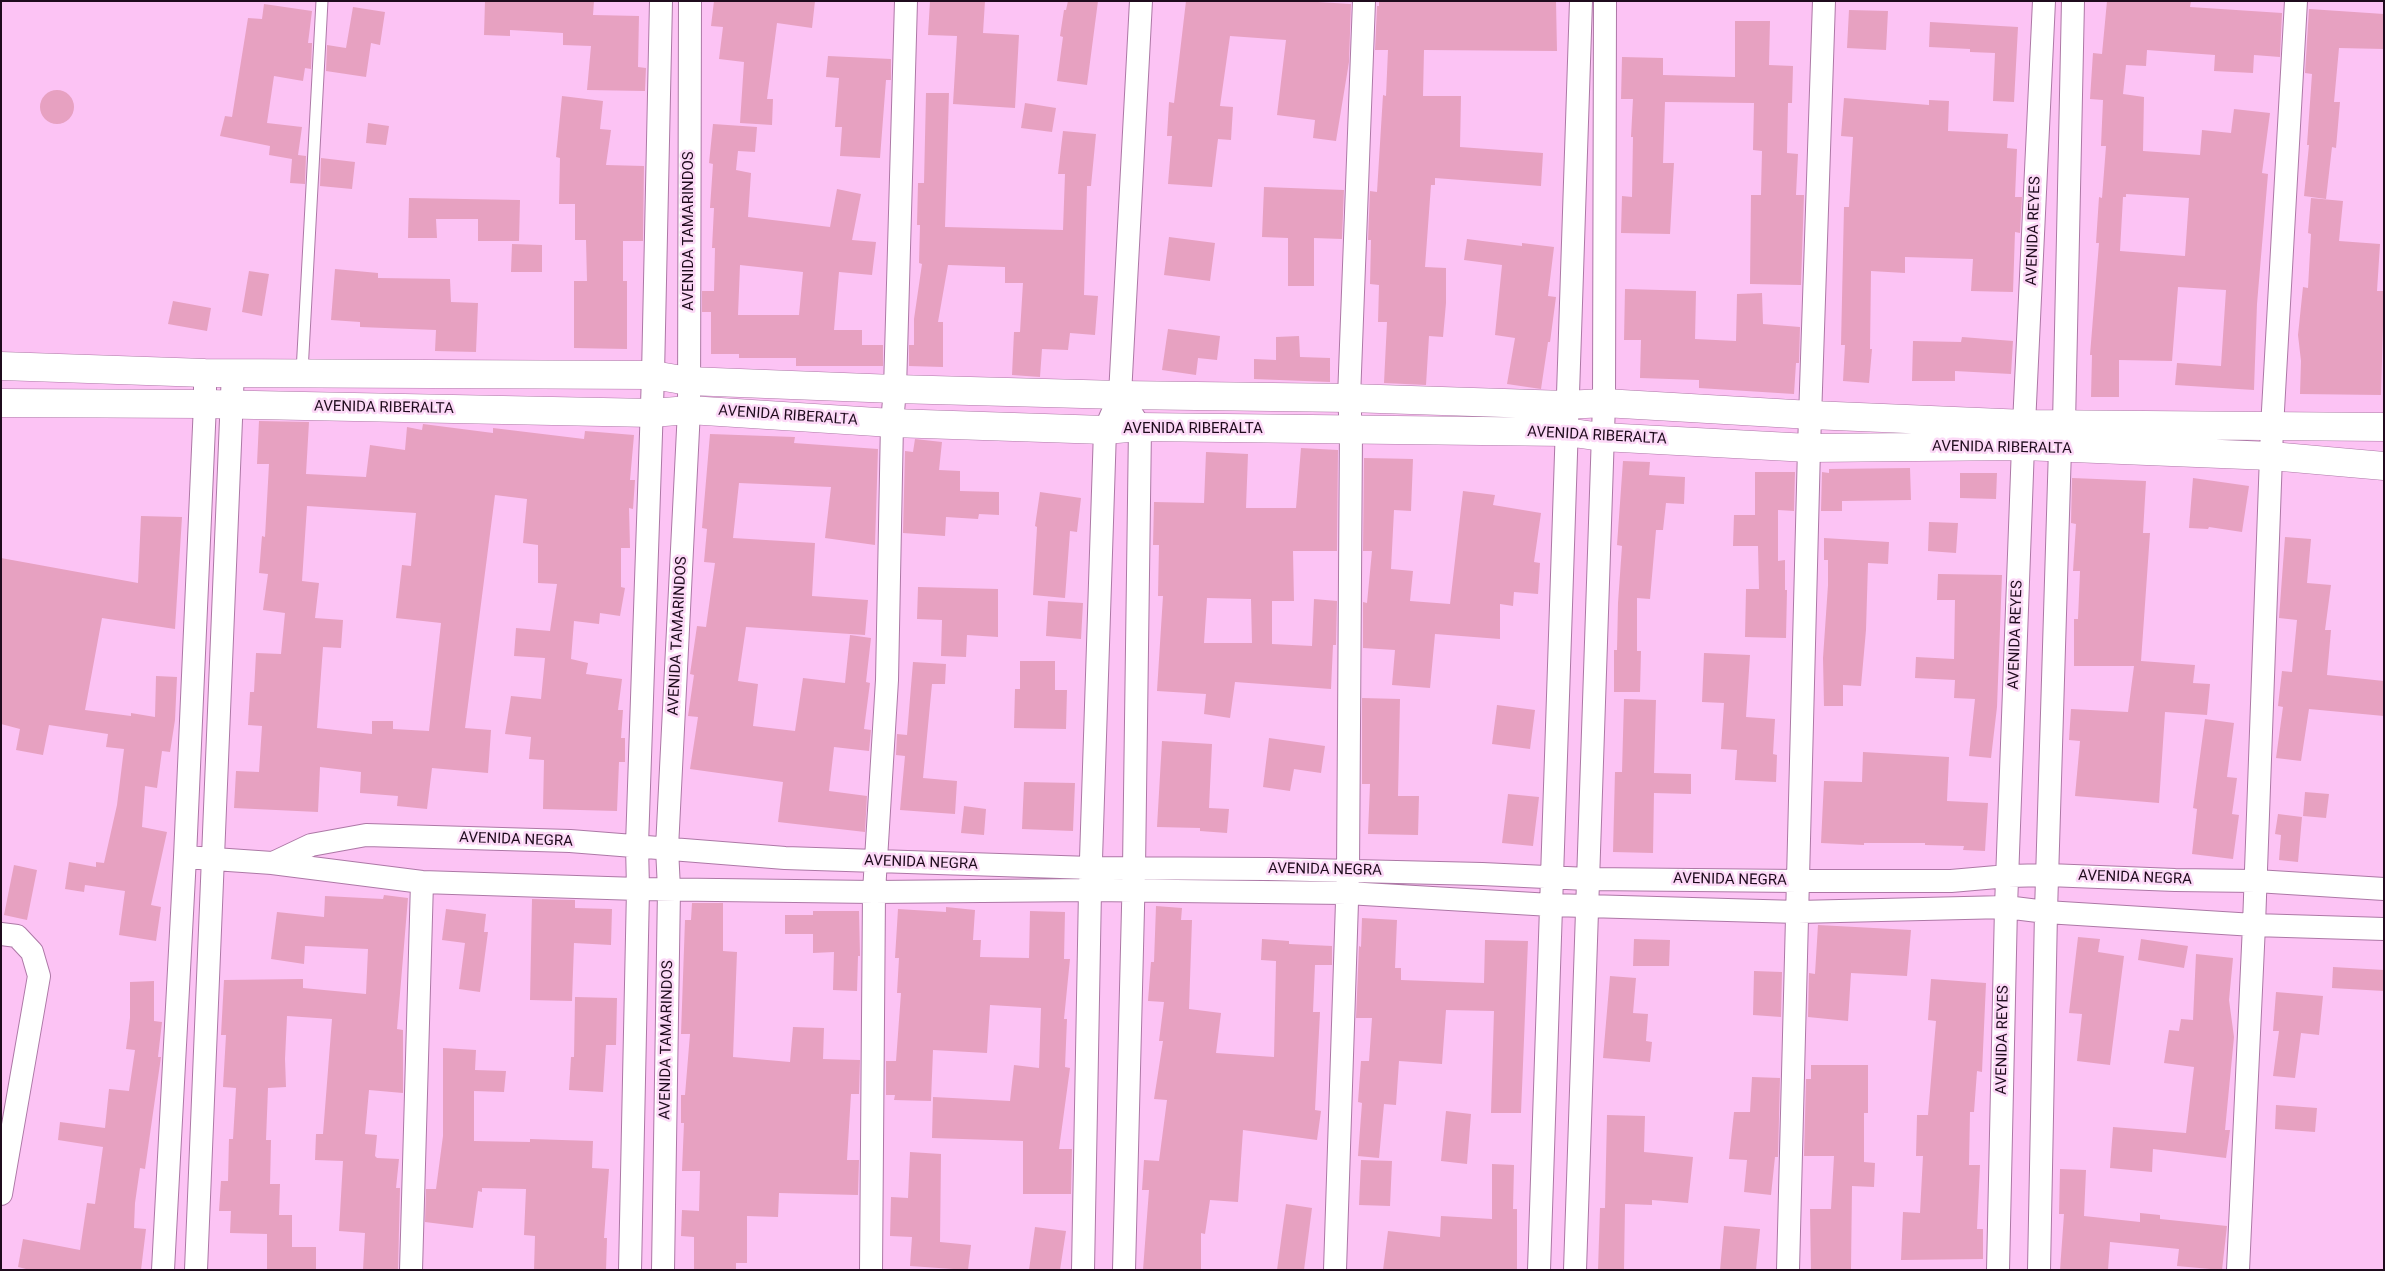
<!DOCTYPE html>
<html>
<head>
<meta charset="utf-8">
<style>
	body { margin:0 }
	#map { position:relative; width:2385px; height:1271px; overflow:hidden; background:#fcc3f4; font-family:Roboto,sans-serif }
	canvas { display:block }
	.frame { position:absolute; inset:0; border:2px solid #1f0b1d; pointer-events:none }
</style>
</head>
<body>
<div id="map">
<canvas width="2385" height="1271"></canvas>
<div class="frame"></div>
</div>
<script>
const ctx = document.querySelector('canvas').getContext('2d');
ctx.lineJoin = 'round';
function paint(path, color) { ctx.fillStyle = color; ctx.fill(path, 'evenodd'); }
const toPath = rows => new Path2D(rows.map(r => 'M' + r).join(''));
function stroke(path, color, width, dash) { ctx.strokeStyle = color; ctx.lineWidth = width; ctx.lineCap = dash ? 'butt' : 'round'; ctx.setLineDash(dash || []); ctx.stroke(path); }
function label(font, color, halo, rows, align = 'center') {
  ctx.font = font + ' Roboto,sans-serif'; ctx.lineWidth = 5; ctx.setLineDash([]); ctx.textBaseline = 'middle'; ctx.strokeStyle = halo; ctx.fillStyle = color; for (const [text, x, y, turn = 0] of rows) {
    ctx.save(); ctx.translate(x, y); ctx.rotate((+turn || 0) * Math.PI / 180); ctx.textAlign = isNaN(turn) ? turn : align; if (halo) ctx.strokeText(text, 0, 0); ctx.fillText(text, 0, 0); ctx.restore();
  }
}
const building = toPath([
	[485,1,594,1,593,15,639,16,638,67,646,68,645,91,587,90,591,46,563,45,563,33,510,30,510,36,484,35],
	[714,1,815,1,812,28,777,23,767,99,773,99,772,125,740,123,744,62,719,59,723,27,711,26],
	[930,1,985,1,983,33,1019,35,1015,108,953,104,957,36,928,35],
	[1068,1,1098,1,1087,85,1057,81,1063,37,1060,36,1064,10,1066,10],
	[1186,1,1301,1,1351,4,1349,62,1336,141,1313,138,1315,120,1277,115,1286,40,1230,36,1220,106,1233,107,1231,140,1218,139,1212,187,1168,184,1172,136,1167,136,1169,102,1174,103],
	[1379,1,1556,1,1557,51,1424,50,1423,96,1461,96,1460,147,1543,153,1541,186,1435,178,1435,185,1431,185,1425,267,1446,268,1446,303,1443,337,1429,336,1426,385,1384,383,1387,322,1378,322,1379,285,1370,284,1371,240,1368,240,1370,191,1377,192,1383,95,1386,96,1388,50,1375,50,1377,6,1379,6],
	[2107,1,2191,1,2190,7,2282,13,2280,57,2254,55,2253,73,2214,71,2215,55,2147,50,2146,66,2126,65,2123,94,2144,97,2143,151,2200,155,2202,130,2231,133,2234,109,2270,113,2262,173,2268,174,2257,304,2254,390,2175,385,2177,363,2221,366,2226,290,2178,287,2172,361,2119,360,2119,397,2091,397,2092,355,2090,355,2099,243,2096,243,2099,197,2102,198,2106,146,2101,146,2103,100,2090,99,2093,53,2102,54],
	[2126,194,2189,198,2185,256,2120,251,2123,197,2126,197],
	[264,4,312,11,308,43,312,43,311,69,305,68,303,81,274,76,267,123,302,127,298,155,306,156,305,184,290,183,292,159,269,155,270,146,220,136,225,116,232,117,248,18,262,19],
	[353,7,385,12,380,45,371,43,366,77,326,71,327,45,346,48],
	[2309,9,2384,14,2384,49,2339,48,2334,102,2340,102,2336,148,2332,147,2326,199,2304,196,2309,145,2307,145,2312,74,2305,73],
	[1849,10,1888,11,1886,50,1847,48],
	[1735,21,1770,21,1769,65,1793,66,1792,103,1788,103,1787,153,1798,154,1796,195,1804,195,1801,285,1750,284,1751,195,1761,195,1762,151,1753,150,1754,103,1665,102,1663,163,1674,163,1670,234,1621,233,1622,196,1632,197,1633,137,1631,137,1633,99,1621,99,1622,57,1663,58,1663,75,1735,77],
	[1930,22,2018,27,2014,102,1993,101,1995,53,1970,52,1970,49,1929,47],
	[828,56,891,59,891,80,886,80,880,158,840,156,842,127,835,127,839,78,826,77],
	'40 107a17 17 0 1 1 34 0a17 17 0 1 1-34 0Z',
	[926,93,949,93,945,227,1063,230,1065,174,1058,174,1063,131,1096,134,1091,186,1087,186,1084,295,1098,296,1095,335,1070,333,1068,350,1042,349,1040,377,1012,375,1014,332,1020,332,1023,283,1005,283,1005,267,948,265,938,322,943,322,943,367,909,366,909,345,914,345,914,319,922,264,919,263,920,225,917,225,918,183,924,183],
	[562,96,603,101,600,129,611,130,606,165,644,166,643,241,623,241,623,281,627,281,627,349,574,348,574,281,587,281,586,240,575,240,575,204,559,204,560,158,556,157],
	[1844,98,1929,105,1929,100,1949,101,1948,131,2008,134,2007,148,2017,149,2015,197,2022,197,2020,233,2015,232,2013,292,1971,291,1973,259,1905,257,1905,273,1871,271,1870,349,1872,349,1869,383,1843,381,1845,345,1841,345,1844,207,1849,207,1853,137,1841,136],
	[1025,103,1056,108,1052,132,1021,128],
	[368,123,389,126,386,145,366,143],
	[713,124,757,127,755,152,738,151,736,170,751,173,748,217,830,227,837,189,861,194,852,240,876,242,872,275,839,272,834,330,862,330,862,345,883,345,883,366,796,366,796,358,739,358,739,354,711,354,711,312,702,312,702,291,714,291,715,248,712,248,714,208,710,208,713,164,709,163],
	[740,265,803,272,799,315,738,315],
	[321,158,355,162,352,189,320,186],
	[1264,187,1344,190,1342,239,1314,238,1314,286,1288,286,1288,238,1262,237],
	[409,198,520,200,519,241,478,241,478,219,436,219,437,238,408,238],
	[2311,198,2343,201,2339,241,2380,244,2377,291,2384,291,2381,395,2300,394,2301,361,2298,335,2303,287,2308,288,2311,234,2308,233],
	[1169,237,1215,243,1210,281,1164,275],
	[1467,239,1522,246,1522,243,1554,247,1548,296,1556,297,1550,342,1548,342,1541,389,1507,384,1515,338,1495,335,1502,265,1464,260],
	[512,244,542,245,542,272,511,272],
	[335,269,378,273,378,278,450,279,451,302,478,303,476,352,435,351,436,330,360,327,360,322,331,320],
	[249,271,269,274,262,316,242,312],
	[1625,289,1696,291,1695,339,1736,341,1737,294,1762,293,1763,324,1800,327,1799,363,1796,363,1794,394,1699,388,1699,380,1640,378,1641,340,1624,340],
	[173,301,211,308,207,331,168,324],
	[1168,329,1220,336,1217,360,1198,358,1196,375,1162,370],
	[1299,336,1300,357,1330,358,1330,382,1254,379,1254,359,1276,360,1276,337],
	[1962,337,2013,341,2011,374,1955,371,1955,381,1912,381,1913,341,1961,342],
	[259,421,309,422,306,474,366,477,370,445,405,450,407,427,422,430,423,424,493,433,493,428,584,439,585,431,634,435,630,480,635,480,633,509,629,508,630,548,621,548,621,587,625,588,620,616,600,613,599,624,574,621,571,659,588,663,586,674,622,679,618,710,623,710,621,738,625,738,625,762,619,762,617,811,543,809,544,760,529,759,531,737,505,734,511,696,541,699,545,658,514,656,516,628,550,631,557,584,538,583,538,545,523,543,527,499,495,495,465,728,491,730,488,773,432,768,427,809,397,806,398,796,360,793,361,772,320,767,318,812,234,808,236,771,259,772,262,726,248,725,250,692,254,692,256,653,281,654,285,613,263,610,268,574,259,573,262,536,265,537,269,464,257,464],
	[307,506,416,513,411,566,402,565,396,618,441,623,429,731,393,729,393,721,372,721,372,734,317,728,323,647,341,648,343,620,315,618,319,583,302,581],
	[710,434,795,437,794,443,878,449,875,545,825,538,831,487,739,483,733,538,815,543,812,596,868,600,865,635,746,627,738,681,758,684,753,726,795,731,803,678,845,683,850,635,871,638,866,682,870,683,864,729,871,730,869,751,834,747,829,791,867,796,865,832,778,822,783,782,690,769,698,717,688,716,694,675,690,674,697,626,706,627,715,563,704,562,707,529,702,528],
	[915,439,942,442,939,470,960,471,960,491,999,492,999,515,979,514,978,519,946,517,945,536,903,533,905,451,913,452],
	[1301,448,1338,450,1337,551,1293,551,1294,601,1272,601,1272,644,1312,646,1314,599,1337,601,1336,645,1333,645,1331,689,1235,682,1230,718,1204,714,1206,694,1157,691,1163,596,1158,596,1159,545,1153,545,1154,502,1204,503,1206,452,1248,454,1246,508,1296,508],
	[1207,598,1251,599,1252,643,1204,643],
	[1364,458,1413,459,1411,511,1394,510,1391,569,1413,571,1410,601,1450,604,1463,491,1495,495,1493,505,1541,513,1534,562,1540,563,1538,594,1514,592,1513,606,1500,604,1500,639,1435,634,1430,688,1392,685,1395,650,1363,648,1363,602,1367,603,1372,551,1363,551],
	[1623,461,1650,462,1649,475,1685,477,1684,504,1666,503,1663,530,1656,530,1650,599,1637,598,1637,651,1641,651,1640,692,1614,692,1614,650,1617,650,1618,603,1622,546,1617,545],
	[1910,468,1911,500,1842,501,1842,511,1821,511,1822,472,1829,473,1829,469],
	[1755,472,1795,472,1794,511,1778,510,1778,561,1785,560,1785,590,1787,590,1786,638,1745,637,1746,589,1759,589,1758,546,1733,546,1734,515,1755,515],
	[1960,473,1997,473,1996,499,1960,498],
	[2072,478,2146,481,2143,533,2150,533,2141,661,2195,665,2193,683,2210,684,2207,715,2165,712,2159,803,2075,796,2080,741,2069,740,2071,709,2128,712,2134,666,2074,666,2074,619,2078,619,2080,571,2073,571,2076,524,2071,523],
	[2193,478,2249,486,2242,532,2209,527,2208,529,2189,528],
	[1040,492,1081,498,1077,532,1070,531,1065,598,1033,595,1037,527,1035,526],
	[141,516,182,517,175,629,102,618,85,710,131,716,131,713,155,717,156,676,177,677,175,720,170,752,162,751,157,788,145,786,142,827,167,832,151,905,161,907,156,941,119,935,125,891,85,885,84,892,65,889,69,862,96,867,96,862,104,863,117,805,124,749,106,747,108,734,49,725,43,755,16,750,20,729,1,724,1,558,138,583],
	[1929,522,1958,523,1956,553,1928,551],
	[2285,537,2311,539,2307,583,2331,585,2325,630,2331,630,2327,675,2384,681,2384,716,2309,709,2301,761,2276,758,2283,707,2278,706,2282,671,2292,672,2297,620,2279,618],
	[1824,538,1889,542,1888,564,1868,563,1866,630,1861,686,1843,685,1843,706,1824,706,1823,658,1828,585,1828,560,1824,560],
	[1938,574,2002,575,1997,707,1991,758,1969,756,1975,699,1954,698,1955,680,1915,678,1916,657,1954,659,1955,600,1937,600],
	[918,587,998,589,998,637,967,635,966,657,941,656,942,620,917,619],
	[1048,601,1083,603,1081,639,1046,636],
	[1704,653,1750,655,1746,717,1775,719,1773,754,1777,755,1776,782,1735,780,1737,750,1721,749,1724,703,1702,702],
	[1020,661,1055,661,1055,690,1067,690,1066,729,1014,728,1015,689,1020,689],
	[913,662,946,664,945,684,932,684,923,778,957,781,955,814,900,810,905,756,896,755,897,734,907,735],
	[1362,698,1400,699,1398,796,1419,796,1418,835,1368,834,1370,784,1362,784],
	[1624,699,1656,700,1654,773,1691,774,1691,794,1654,793,1653,853,1613,852,1615,772,1622,772],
	[1497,705,1535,710,1530,749,1492,744],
	[2205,719,2234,723,2227,777,2237,778,2232,814,2239,815,2233,859,2192,854,2197,809,2193,808],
	[1269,738,1325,746,1321,773,1294,769,1290,791,1263,787],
	[1162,741,1212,744,1209,808,1229,809,1227,833,1200,831,1200,828,1157,827],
	[1863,752,1949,757,1947,801,1988,803,1985,851,1963,850,1964,846,1925,845,1925,843,1864,843,1864,845,1821,843,1824,781,1862,782],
	[1024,782,1075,783,1073,831,1022,829],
	[2305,792,2329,794,2326,818,2303,816],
	[1508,794,1539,797,1533,846,1502,843],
	[964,806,986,809,984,835,961,833],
	[2278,814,2302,817,2298,862,2279,860,2281,835,2275,834],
	[14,865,37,870,27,920,4,915],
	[384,895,408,898,397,1029,403,1030,403,1093,369,1090,365,1134,377,1135,375,1156,377,1158,399,1159,396,1188,400,1188,398,1270,363,1270,365,1233,339,1231,343,1161,315,1160,316,1134,323,1134,332,1019,287,1016,285,1059,286,1087,268,1088,266,1140,271,1140,270,1184,280,1184,279,1215,292,1215,292,1247,316,1247,316,1270,267,1270,267,1234,230,1233,231,1211,219,1211,221,1181,228,1181,229,1139,233,1139,236,1088,223,1087,226,1035,221,1035,224,980,303,979,303,988,366,994,368,949,305,946,304,964,271,959,277,912,324,917,325,896,383,899],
	[532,899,575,900,575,908,612,909,611,945,574,943,572,1001,530,1000],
	[692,903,723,903,723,951,737,952,733,1057,790,1062,793,1027,824,1028,823,1059,860,1060,859,1094,851,1094,847,1160,859,1160,858,1195,779,1193,778,1217,747,1216,747,1263,736,1263,736,1270,694,1270,694,1237,681,1236,682,1210,699,1211,700,1171,682,1171,684,1123,681,1123,681,1095,685,1095,690,1034,681,1034,685,920,691,920],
	[1156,906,1182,908,1181,920,1192,920,1189,1009,1221,1013,1216,1053,1274,1057,1276,961,1261,960,1262,939,1289,941,1289,944,1332,946,1332,965,1315,965,1313,1012,1320,1012,1315,1110,1321,1111,1317,1140,1243,1130,1238,1202,1210,1200,1205,1234,1201,1233,1201,1270,1143,1270,1149,1190,1142,1190,1144,1160,1159,1161,1167,1100,1154,1099,1163,1041,1159,1041,1164,1002,1148,1001,1151,962,1154,962],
	[946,907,975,910,973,940,981,940,980,957,1029,958,1030,911,1065,912,1064,959,1070,959,1064,1019,1067,1019,1065,1067,1070,1068,1059,1149,1072,1149,1071,1194,1023,1194,1023,1141,932,1138,933,1097,1010,1101,1014,1065,1039,1068,1041,1008,990,1005,987,1053,933,1050,931,1101,894,1100,895,1095,886,1095,886,1061,896,1061,901,993,897,993,899,958,895,958,898,909,946,912],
	[446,909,486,914,484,932,488,932,480,992,459,989,465,943,442,940],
	[813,911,859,911,860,956,858,956,857,991,833,990,834,952,813,953,813,934,785,934,785,915,813,915],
	[1362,918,1397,920,1395,968,1401,968,1401,980,1484,983,1485,940,1528,941,1521,1113,1491,1113,1494,1011,1446,1010,1442,1064,1399,1061,1396,1105,1384,1104,1379,1158,1358,1156,1362,1103,1358,1102,1361,1061,1369,1061,1372,1018,1356,1018,1359,946,1361,947],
	[1818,925,1911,930,1907,976,1851,973,1848,1021,1808,1017,1809,973,1815,974],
	[2078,937,2100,939,2098,952,2124,956,2110,1065,2077,1061,2082,1014,2069,1013],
	[1634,939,1670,940,1669,966,1633,966],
	[2141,939,2188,946,2184,968,2138,960],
	[2196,954,2233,958,2229,1000,2234,1037,2225,1130,2230,1130,2226,1158,2153,1149,2152,1172,2110,1168,2113,1127,2186,1133,2194,1067,2164,1063,2169,1030,2179,1031,2181,1019,2193,1020],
	[2333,967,2384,970,2384,991,2332,988],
	[1754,971,1782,972,1781,1017,1753,1015],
	[1610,976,1636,978,1633,1013,1648,1014,1646,1041,1652,1042,1650,1062,1603,1058],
	[1931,979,1986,983,1982,1072,1977,1071,1974,1112,1970,1112,1969,1165,1980,1165,1977,1229,1983,1229,1983,1259,1901,1260,1903,1212,1920,1213,1923,1156,1916,1156,1917,1115,1928,1115,1936,1021,1928,1020],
	[154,981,154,1021,162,1022,158,1057,161,1057,145,1169,140,1168,135,1203,134,1228,146,1229,141,1270,30,1270,18,1267,23,1239,80,1250,87,1203,95,1204,103,1147,58,1140,60,1122,105,1128,109,1089,129,1091,135,1050,126,1049,130,1018,130,982],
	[2276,992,2323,996,2319,1035,2301,1033,2295,1078,2273,1076,2279,1031,2273,1031],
	[575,997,617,998,616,1045,606,1045,603,1092,569,1090,571,1057,574,1057],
	[443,1048,476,1050,475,1070,506,1071,504,1092,474,1091,474,1141,530,1142,530,1139,593,1141,592,1168,609,1169,604,1238,607,1238,606,1270,534,1270,535,1236,524,1235,526,1189,482,1188,482,1192,478,1191,473,1228,425,1222,426,1189,436,1189,443,1136],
	[1811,1065,1868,1065,1868,1113,1864,1113,1864,1162,1875,1163,1874,1187,1852,1186,1851,1270,1811,1270,1810,1209,1831,1209,1834,1156,1804,1156,1806,1079,1811,1079],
	[1752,1077,1780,1078,1778,1157,1775,1157,1771,1195,1744,1192,1747,1160,1729,1159,1734,1112,1750,1112],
	[2276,1105,2317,1108,2315,1132,2275,1129],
	[1446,1111,1471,1114,1467,1164,1441,1161],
	[1607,1115,1645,1116,1644,1152,1693,1157,1688,1203,1652,1200,1652,1205,1625,1204,1624,1270,1598,1270,1600,1208,1605,1208],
	[910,1152,941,1154,940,1242,971,1245,968,1270,910,1266,912,1237,890,1236,891,1197,908,1198],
	[1361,1160,1392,1161,1390,1206,1359,1205],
	[1492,1164,1514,1165,1513,1209,1517,1209,1517,1270,1383,1270,1388,1231,1440,1237,1441,1216,1492,1219],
	[2060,1169,2086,1170,2084,1216,2140,1222,2140,1213,2160,1215,2160,1219,2227,1226,2222,1270,2177,1266,2179,1249,2110,1242,2108,1270,2060,1270,2064,1214,2059,1214],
	[1286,1204,1312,1208,1304,1270,1277,1270],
	[1724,1226,1760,1229,1756,1270,1720,1270],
	[1035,1227,1066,1231,1060,1270,1029,1270]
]);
const lane = toPath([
	[302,372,322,1]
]);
const street = toPath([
	[1120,395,1140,427,1134,868,1124,1270],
	[185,857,272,863,422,882,638,889,874,892,1090,890,1347,893,1551,905,1798,912,2006,907,2046,912,2254,925,2384,929],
	[273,863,311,845,366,835,570,841,785,858,1091,868,1268,869,1482,874,1588,879,1798,881,1951,881,2008,876,2048,875,2175,880,2256,881,2384,889],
	[1,934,17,936,32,952,39,976,1,1194],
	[163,1270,185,857,205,404,205,373],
	[196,1270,233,371],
	[411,1270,422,882],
	[630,1270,638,889,637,845,653,375,661,1],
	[663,1270,669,889,667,848,689,410,690,1],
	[871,1270,874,892,887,680,892,423,895,389,906,1],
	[1083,1270,1090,890,1105,430,1120,395,1141,1],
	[1335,1270,1348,871,1351,430,1349,398,1364,1],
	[1539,1270,1581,1],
	[1575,1270,1604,403,1605,1],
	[1788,1270,1809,448,1824,1],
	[1998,1270,2006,907,2023,446,2044,1],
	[2039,1270,2046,912,2060,448,2064,424,2073,1],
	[2238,1270,2254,925,2272,428,2296,1]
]);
const secondary = toPath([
	[1,366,205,373,653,375,688,381,895,389,1120,395,1349,398,1566,405,1604,403,1811,415,2026,424,2384,427],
	[1,403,205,404,652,413,689,410,892,423,1105,430,1140,427,1566,432,1602,437,1809,448,2023,446,2271,456,2384,466]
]);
const streetNames = [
	["AVENIDA TAMARINDOS",689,231,-90],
	["AVENIDA REYES",2034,231,-88],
	["AVENIDA RIBERALTA",384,408,1],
	["AVENIDA RIBERALTA",788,416,4],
	["AVENIDA RIBERALTA",1193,429],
	["AVENIDA RIBERALTA",1597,436,3],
	["AVENIDA RIBERALTA",2002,448,1],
	["AVENIDA REYES",2016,635,-88],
	["AVENIDA TAMARINDOS",678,636,-87],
	["AVENIDA NEGRA",516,840,2],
	["AVENIDA NEGRA",921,863,2],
	["AVENIDA NEGRA",1325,870,1],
	["AVENIDA NEGRA",2135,878,2],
	["AVENIDA NEGRA",1730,880,1],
	["AVENIDA TAMARINDOS",667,1040,-89],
	["AVENIDA REYES",2003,1040,-89]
];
paint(building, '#e7a1c1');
stroke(lane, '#ad78a6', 13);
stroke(street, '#ad78a6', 24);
stroke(secondary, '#ad78a6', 29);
stroke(lane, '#fff', 11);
stroke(street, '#fff', 22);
stroke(secondary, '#fff', 28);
label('15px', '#1f0b1d', '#fcd9f7', streetNames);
</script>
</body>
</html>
